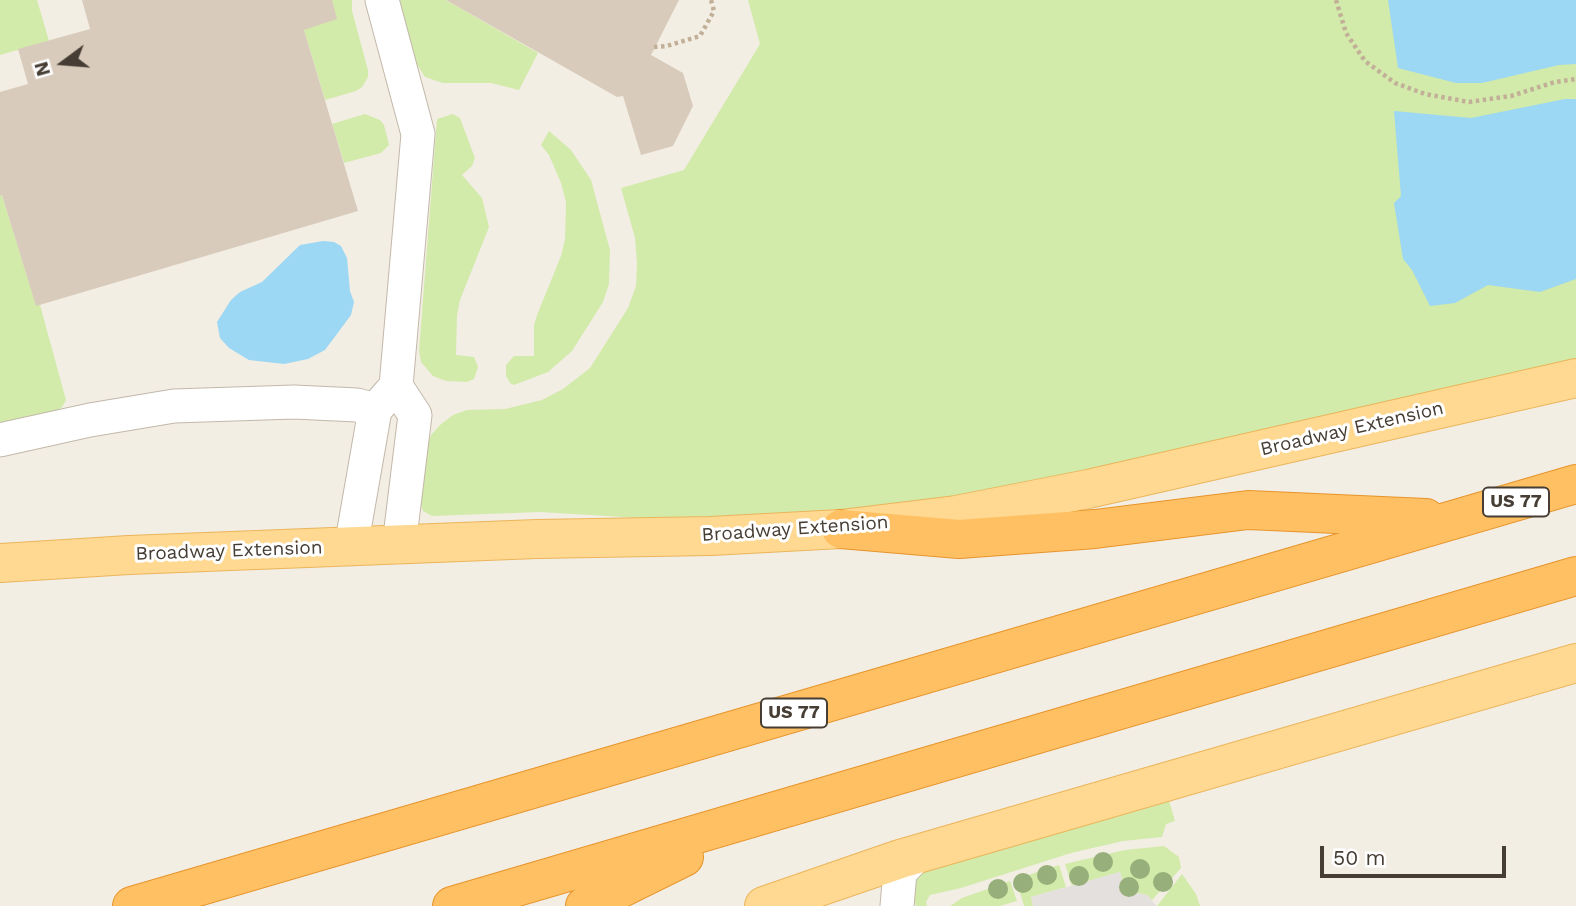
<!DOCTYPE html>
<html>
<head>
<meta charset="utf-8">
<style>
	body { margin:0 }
	#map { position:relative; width:1576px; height:906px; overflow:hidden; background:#f3eee4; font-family:"Work Sans",sans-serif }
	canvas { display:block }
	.north { position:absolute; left:28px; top:28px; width:70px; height:70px; -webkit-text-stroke:5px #fff; paint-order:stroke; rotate:254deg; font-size:19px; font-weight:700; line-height:28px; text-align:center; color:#463d34 }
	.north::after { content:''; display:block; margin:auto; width:24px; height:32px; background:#463d34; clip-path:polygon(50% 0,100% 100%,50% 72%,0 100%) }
	.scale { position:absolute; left:1320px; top:846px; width:186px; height:32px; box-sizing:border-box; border:4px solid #463d34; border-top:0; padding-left:9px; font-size:21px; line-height:24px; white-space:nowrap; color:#463d34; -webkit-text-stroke:5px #fff; paint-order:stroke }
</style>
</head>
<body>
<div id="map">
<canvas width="1576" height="906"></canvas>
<div class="north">N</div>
<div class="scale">50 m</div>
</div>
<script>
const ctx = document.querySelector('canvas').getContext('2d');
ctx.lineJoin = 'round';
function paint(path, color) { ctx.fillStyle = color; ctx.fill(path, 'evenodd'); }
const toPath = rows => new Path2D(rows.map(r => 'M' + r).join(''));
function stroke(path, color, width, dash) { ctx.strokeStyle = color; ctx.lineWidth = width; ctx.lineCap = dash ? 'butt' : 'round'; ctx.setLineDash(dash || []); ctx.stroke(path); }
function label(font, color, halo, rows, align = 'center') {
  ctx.font = font + ' "Work Sans",sans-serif'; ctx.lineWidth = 6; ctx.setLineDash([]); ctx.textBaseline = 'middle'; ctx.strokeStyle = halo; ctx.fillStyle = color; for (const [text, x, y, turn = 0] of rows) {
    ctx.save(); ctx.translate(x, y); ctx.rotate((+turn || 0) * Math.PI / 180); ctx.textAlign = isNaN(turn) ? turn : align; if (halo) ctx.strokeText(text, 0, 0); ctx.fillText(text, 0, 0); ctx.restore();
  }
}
const green = toPath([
	[0,0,37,0,49,41,0,55],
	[332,0,352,0,352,11,368,70,368,77,362,87,356,91,325,100,304,30],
	[398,0,446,0,538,53,519,90,491,83,443,83,425,77,416,63],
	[748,0,1576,0,1576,361,1049,482,821,516,689,521,540,512,432,516,423,511,418,498,427,448,431,435,440,425,453,415,467,410,505,409,542,400,563,389,590,368,628,308,636,286,637,263,635,238,621,188,684,170,760,44],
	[365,114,380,120,384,125,389,145,381,153,344,163,332,124],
	[453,114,460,118,475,158,472,166,462,175,482,198,489,227,460,300,457,315,456,355,474,357,478,367,474,379,467,382,446,381,433,376,421,362,419,351,437,119],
	[549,131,571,150,591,180,610,250,609,284,603,302,572,351,548,372,514,385,510,383,506,376,506,365,514,356,534,356,534,325,537,315,561,256,565,239,566,202,561,183,549,155,541,145],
	[2,195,36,305,40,305,66,400,62,407,55,412,0,423,0,196],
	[1168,797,1175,821,1166,824,1162,837,1123,841,1071,853,961,888,930,895,926,902,927,906,916,906,911,888,917,871],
	[1164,846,1179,857,1181,868,1152,900,1147,895,1125,891,1120,872,1072,886,1065,864,1125,850],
	[1059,865,1066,887,1031,897,1033,906,1024,906,1016,879],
	[1182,874,1196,894,1200,906,1157,906],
	[1010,881,1017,901,1000,906,950,906,962,898]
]);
const parking = toPath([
	[1120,872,1125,891,1147,895,1157,906,1033,906,1031,897]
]);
const water = toPath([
	[1388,0,1576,0,1576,64,1559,65,1482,83,1456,83,1398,68],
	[1565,99,1576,99,1576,279,1540,292,1488,285,1455,303,1430,306,1412,270,1403,259,1394,203,1401,196,1394,111,1471,118],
	[323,241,334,242,341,246,347,258,350,291,354,302,351,315,325,350,308,359,284,364,249,360,229,348,220,338,217,322,231,300,240,292,262,282,300,245]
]);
const building = toPath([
	[82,0,332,0,337,19,304,30,358,211,36,306,2,195,0,196,0,92,28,84,18,49,90,29],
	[446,0,679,0,651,55,683,73,693,106,673,146,641,155,623,96,617,97]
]);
const path = toPath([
	[1336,0,1346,33,1365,61,1395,83,1425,94,1469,102,1511,96,1555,82,1576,79],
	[654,47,667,46,700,36,714,11,711,0]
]);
const minor = toPath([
	[382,0,418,134,396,386],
	[0,440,90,420,174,406,294,402,357,405,375,410],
	[351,547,375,410,396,386,415,415,399,545],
	[897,906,900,872,918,854]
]);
const major = toPath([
	[0,563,129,555,537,539,711,536,841,529,956,515,1088,489,1576,378],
	[764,906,900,859,1576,663]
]);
const highway = toPath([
	[841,529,959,539,1095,529,1248,510,1426,518],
	[132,906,1576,484],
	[452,906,1576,576],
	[585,906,684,857]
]);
const trees = [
	[1103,862],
	[1140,869],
	[1047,875],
	[1079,876],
	[1163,882],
	[1023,883],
	[1129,887],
	[998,889]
];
const shields = [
	[1516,502,66],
	[794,713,66]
];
const shieldNames = [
	["US 77",1516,502],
	["US 77",794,713]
];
const streetNames = [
	["Broadway Extension",1352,429,-13],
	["Broadway Extension",795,529,-4],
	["Broadway Extension",229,551,-2]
];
paint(green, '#d2eaaa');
paint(parking, '#e4e0dd');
paint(water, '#9cd7f4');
paint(building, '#d9cbbc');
stroke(minor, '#c2b8a9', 35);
stroke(major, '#ebb55b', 40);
stroke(highway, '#e7942b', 40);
stroke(path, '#c2af97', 4.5, [3.5, 3.5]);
stroke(minor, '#fff', 33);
stroke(major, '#ffd891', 38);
stroke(highway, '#ffc063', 38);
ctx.fillStyle = '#97af7a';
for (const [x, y] of trees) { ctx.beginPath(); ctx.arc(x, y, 10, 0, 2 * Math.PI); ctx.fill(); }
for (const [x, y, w] of shields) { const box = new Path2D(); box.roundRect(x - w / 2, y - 14.5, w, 29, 5); ctx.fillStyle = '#fff'; ctx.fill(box); stroke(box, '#463d34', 2); }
label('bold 18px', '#463d34', null, shieldNames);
label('19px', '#463d34', '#fff', streetNames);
</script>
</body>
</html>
